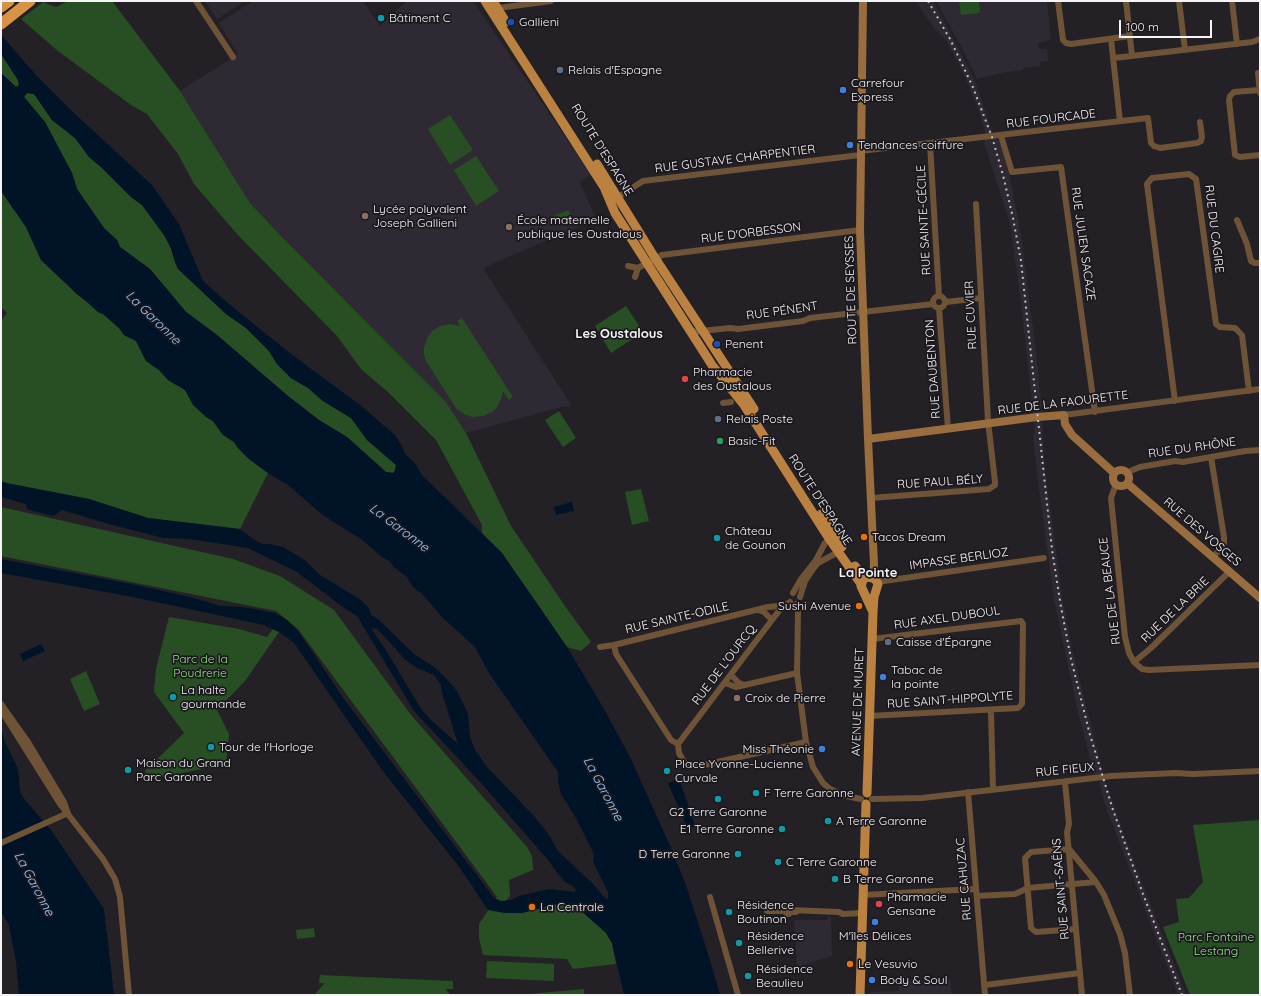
<!DOCTYPE html>
<html>
<head>
<meta charset="utf-8">
<style>
	body { margin:0 }
	#map { position:relative; width:1261px; height:996px; overflow:hidden; background:#242126; font-family:Quicksand,sans-serif }
	canvas { display:block }
	.frame { position:absolute; inset:0; border:2px solid #f6f4f7; pointer-events:none }
	.scale { position:absolute; left:1119px; top:20px; width:93px; height:18px; box-sizing:border-box; border:2px solid #f6f4f7; border-top:0; padding-left:5px; font-size:12px; line-height:14px; white-space:nowrap; color:#f6f4f7; -webkit-text-stroke:3px #1b181d; paint-order:stroke }
</style>
</head>
<body>
<div id="map">
<canvas width="1261" height="996"></canvas>
<div class="frame"></div>
<div class="scale">100 m</div>
</div>
<script>
const ctx = document.querySelector('canvas').getContext('2d');
ctx.lineJoin = 'round';
function paint(path, color) { ctx.fillStyle = color; ctx.fill(path, 'evenodd'); }
const toPath = rows => new Path2D(rows.map(r => 'M' + r).join(''));
function stroke(path, color, width, dash) { ctx.strokeStyle = color; ctx.lineWidth = width; ctx.lineCap = dash ? 'butt' : 'round'; ctx.setLineDash(dash || []); ctx.stroke(path); }
function label(font, color, halo, rows, align = 'center') {
  ctx.font = font + ' Quicksand,sans-serif'; ctx.lineWidth = 3.5; ctx.setLineDash([]); ctx.textBaseline = 'middle'; ctx.strokeStyle = halo; ctx.fillStyle = color; for (const [text, x, y, turn = 0] of rows) {
    ctx.save(); ctx.translate(x, y); ctx.rotate((+turn || 0) * Math.PI / 180); ctx.textAlign = isNaN(turn) ? turn : align; if (halo) ctx.strokeText(text, 0, 0); ctx.fillText(text, 0, 0); ctx.restore();
  }
}
const built = toPath([
	[205,1,245,1,217,19],
	[253,1,363,1,380,26,407,1,473,1,591,175,580,182,596,219,483,268,572,406,561,407,466,433,446,402,282,237,250,203,180,91,238,54,219,23],
	[916,1,934,1,934,2,975,81,992,131,996,139,1001,142,1010,177,1021,236,1036,352,1042,412,1044,461,1062,597,1072,650,1105,781,1139,875,1186,995,1178,995,1104,802,1098,774,1094,774,1077,708,1054,599,1036,467,1033,437,1035,429,1020,295,1010,223,984,143,986,134,979,111,963,72,946,40,934,28],
	[936,1,1047,1,1051,40,1038,43,1039,49,1047,49,1048,61,1040,62,1040,66,1023,68,1023,70,1001,73,977,79,961,46],
	[827,917,831,917,832,956,797,967,794,920,827,920],
	[950,979,952,995,870,995,870,992,899,991,898,981]
]);
const green = toPath([
	[68,1,112,1,180,91,250,203,282,237,446,402,466,433,511,526,567,609,591,642,581,651,567,647,502,553,482,533,482,525,436,440,388,392,361,369,337,336,237,234,194,184,178,154,147,114,131,105,58,51,21,19,43,2,56,7],
	[959,1,979,1,980,13,961,15],
	[1,54,18,80,19,85,16,87,1,73],
	[27,93,34,94,52,120,75,138,89,157,101,167,131,197,142,205,164,235,171,249,175,262,178,269,226,314,246,328,269,351,277,364,291,378,308,388,323,401,351,418,367,440,396,465,395,470,393,473,386,472,347,437,319,420,288,396,217,335,186,312,150,269,120,247,117,240,104,228,77,189,72,173,45,122,24,97],
	[450,115,473,150,450,165,428,129],
	[476,156,499,191,476,206,454,170],
	[1,191,26,227,41,260,78,295,86,301,98,312,103,314,119,328,124,335,136,341,146,361,159,370,168,380,185,390,206,417,213,421,223,435,234,442,238,448,249,459,268,473,240,529,148,518,89,499,6,483,1,481,1,321,7,313,1,307],
	[568,210,572,218,555,225,551,217],
	[626,306,643,332,611,353,595,326],
	[462,318,513,397,509,400,503,391,501,399,497,407,492,412,483,416,472,417,464,414,456,408,426,361,424,354,424,347,428,337,432,331,440,326,449,324,460,326,457,321],
	[559,411,576,438,563,447,545,420],
	[641,489,649,521,632,525,625,492],
	[1,507,233,559,280,576,334,610,411,715,527,847,532,856,533,870,509,880,510,896,497,912,522,913,557,904,570,905,580,910,606,933,612,943,616,964,573,969,567,959,483,955,479,938,479,924,497,897,298,629,276,611,1,556],
	[169,617,239,629,267,637,273,629,279,632,245,681,217,710,229,734,226,764,149,780,145,771,184,733,154,692,156,669],
	[86,671,100,704,84,711,70,679],
	[1260,820,1260,995,1190,995,1163,927,1179,922,1176,899,1189,898,1203,882,1193,825],
	[314,928,315,937,297,939,296,930],
	[487,961,554,964,554,981,486,978],
	[320,975,453,981,453,989,445,989,451,995,314,995,325,983,319,983],
	[584,989,584,995,517,995]
]);
const water = toPath([
	[1,35,37,76,75,114,152,185,179,224,203,281,229,304,291,354,360,405,395,435,402,446,405,454,414,462,422,475,502,553,567,647,604,709,630,757,672,850,686,885,709,957,720,995,624,995,612,943,606,933,595,923,580,910,570,905,557,904,522,913,505,913,488,910,460,868,382,770,294,643,279,632,264,625,133,597,1,573,1,559,136,585,190,597,221,606,243,607,275,613,287,620,299,632,344,699,494,898,501,901,511,900,519,896,549,889,575,892,576,890,573,886,565,882,555,870,549,861,481,783,414,711,357,616,344,608,297,572,248,548,189,539,163,538,109,524,62,510,53,516,27,509,26,504,1,497,1,481,6,483,89,499,148,518,240,529,256,541,263,544,270,544,283,547,293,553,306,561,320,575,361,600,369,608,371,615,379,620,414,654,434,667,443,675,457,691,468,714,470,737,475,750,487,767,534,816,549,835,558,851,594,885,605,898,607,899,608,898,608,892,593,862,594,855,592,850,576,818,561,794,558,781,558,772,489,673,475,647,443,618,422,594,412,586,407,577,395,568,389,561,382,557,361,539,324,516,288,485,268,473,249,459,238,448,234,442,223,435,213,421,206,417,193,405,185,390,168,380,159,370,146,361,136,341,124,335,119,328,103,314,98,312,86,301,78,295,41,260,26,227,1,191,1,73,16,87,19,85,18,80,1,54],
	[27,93,34,94,52,120,75,138,89,157,101,167,131,197,142,205,164,235,171,248,175,262,178,269,226,314,246,328,269,351,277,364,291,378,308,388,323,401,351,418,367,440,396,465,395,471,393,473,386,472,347,437,319,420,288,396,217,335,186,312,150,269,120,247,117,240,104,228,77,189,72,173,45,122,24,97],
	[371,628,377,629,395,648,404,659,417,668,434,675,441,685,442,693,458,744,431,720,421,709,389,655],
	[572,502,574,511,556,515,554,507],
	[41,644,45,651,23,661,20,654],
	[1,730,5,742,18,769,20,792,25,800,51,830,104,909,114,995,19,995,16,962,9,925,1,912],
	[679,779,695,825,688,829,668,783]
]);
const street = toPath([
	[196,1,233,57],
	[1058,1,1063,40,1066,43,1071,44,1130,36],
	[1126,1,1132,56],
	[1179,1,1185,50],
	[1232,1,1237,44],
	[495,10,498,8,551,1],
	[1111,39,1120,121],
	[1114,58,1252,42,1260,39],
	[1258,73,1260,93],
	[1259,90,1234,92,1230,96,1229,100,1235,155,1240,157,1260,155],
	[1001,136,1012,172,1061,167,1095,412],
	[930,144,939,296],
	[860,151,1148,118,1151,143,1154,146,1160,148,1197,143,1201,141,1202,137,1200,122],
	[618,197,643,181,860,155],
	[1237,220,1247,244,1251,261,1255,263,1260,263],
	[628,266,638,268,662,255,860,230],
	[635,277,638,268],
	'933 302a6 6 0 1 1 12 0a6 6 0 1 1-12 0Z',
	[946,302,981,298],
	[939,308,948,429],
	[691,332,730,328,738,329,803,321,810,318,933,304],
	[1175,401,1147,184,1152,178,1189,174,1196,179,1216,324,1220,327,1235,328,1242,335,1249,391],
	[723,403,731,402],
	[1064,415,1260,389],
	[1211,457,1224,537,1224,543,1222,547,1213,557],
	[1128,472,1140,467,1175,461,1183,462,1245,451,1260,450],
	[1116,484,1111,498,1125,637,1129,653,1134,662,1142,669,1149,670,1260,665],
	[871,498,989,489,995,485,995,482,988,421,976,204],
	[877,582,1044,558],
	[793,593,801,579,816,560,825,543,830,540,833,539],
	[800,597,805,581,813,569,818,563,840,551],
	[796,604,798,612,797,673,806,742,813,767,823,783,830,789,846,796,861,799],
	[758,610,764,612,772,620],
	[614,645,616,654,671,740,678,744],
	[600,647,614,645,768,607,779,606,782,607],
	[1134,662,1151,648,1229,572],
	[731,675,739,683,744,685],
	[725,683,736,687,797,673],
	[1,704,28,742,64,802,67,811],
	[1,710,60,804,103,859,115,879,120,897,129,995],
	[991,712,993,789],
	[869,716,1018,708,1022,704,1023,624,1021,621,872,639],
	[678,744,772,620,782,607,790,602],
	[678,744,679,753,684,762,690,766,700,766,806,742],
	[1065,782,1069,824,1067,832,1082,995],
	[968,792,985,995],
	[872,799,922,798,1111,776,1175,773,1193,774,1260,771],
	[1,843,68,813],
	[1069,849,1031,852,1025,858,1031,928,1036,932,1076,929],
	[1069,849,1096,882,1104,895,1120,934,1125,953,1130,995],
	[863,895,975,889],
	[977,896,1015,894,1028,888,1096,882],
	[710,897,738,995],
	[767,911,785,911,787,914,789,914,791,912,796,912],
	[785,911,786,908,788,908,790,910,839,912,843,914,862,913],
	[985,985,1080,973]
]);
const secondary = toPath([
	[863,1,860,230,868,439,874,564,873,577],
	[868,439,1037,417,1064,415,1065,424,1072,435,1114,473],
	'1113 478a8 8 0 1 1 16 0a8 8 0 1 1-16 0Z',
	[1128,484,1260,598]
]);
const primary = toPath([
	[485,1,604,187,615,213,712,365,744,405,830,540,861,584],
	[493,1,506,22],
	[597,164,655,258,754,409],
	[821,514,842,547],
	[855,566,862,575,867,577],
	[867,793,873,612,874,597,878,584,875,579,869,577,864,578,861,586,873,612],
	[860,995,866,804]
]);
const highway = toPath([
	[1,7,9,1],
	[1,24,30,1]
]);
const rail = toPath([
	[928,1,950,39,972,85,992,137,1003,175,1013,218,1021,261,1052,550,1061,607,1071,659,1090,735,1113,810,1143,894,1182,995]
]);
const markers = [
	[381,18,4,"#0f9aa8"],
	[511,22,4,"#1a4fb4"],
	[560,70,4,"#5c6f8a"],
	[843,90,4,"#3f7fe0"],
	[850,145,4,"#3f7fe0"],
	[365,216,4,"#8d6e63"],
	[509,227,4,"#8d6e63"],
	[717,344,4,"#1a4fb4"],
	[685,379,4,"#e0444e"],
	[718,419,4,"#5c6f8a"],
	[720,441,4,"#2e9e5b"],
	[864,537,4,"#e8710a"],
	[717,538,4,"#0f9aa8"],
	[859,606,4,"#e8710a"],
	[888,642,4,"#5c6f8a"],
	[883,677,4,"#3f7fe0"],
	[173,697,4,"#0f9aa8"],
	[737,698,4,"#8d6e63"],
	[211,747,4,"#0f9aa8"],
	[822,749,4,"#3f7fe0"],
	[128,770,4,"#0f9aa8"],
	[667,771,4,"#0f9aa8"],
	[756,793,4,"#0f9aa8"],
	[718,799,4,"#0f9aa8"],
	[828,821,4,"#0f9aa8"],
	[782,829,4,"#0f9aa8"],
	[738,854,4,"#0f9aa8"],
	[778,862,4,"#0f9aa8"],
	[835,879,4,"#0f9aa8"],
	[879,904,4,"#e0444e"],
	[532,907,4,"#e8710a"],
	[729,912,4,"#0f9aa8"],
	[875,922,4,"#3f7fe0"],
	[739,943,4,"#0f9aa8"],
	[850,964,4,"#e8710a"],
	[748,976,4,"#0f9aa8"],
	[872,980,4,"#3f7fe0"]
];
const poiNames = [
	["Bâtiment C",389,18],
	["Gallieni",519,22],
	["Relais d'Espagne",568,70],
	["Carrefour",851,83],
	["Express",851,97],
	["Tendances coiffure",858,145],
	["Lycée polyvalent",373,209],
	["Joseph Gallieni",373,223],
	["École maternelle",517,220],
	["publique les Oustalous",517,234],
	["Penent",725,344],
	["Pharmacie",693,372],
	["des Oustalous",693,386],
	["Relais Poste",726,419],
	["Basic-Fit",728,441],
	["Château",725,531],
	["de Gounon",725,545],
	["Tacos Dream",872,537],
	["Sushi Avenue",851,606,"right"],
	["Caisse d'Épargne",896,642],
	["Tabac de",891,670],
	["la pointe",891,684],
	["La halte",181,690],
	["gourmande",181,704],
	["Croix de Pierre",745,698],
	["Tour de l'Horloge",219,747],
	["Miss Théonie",814,749,"right"],
	["Maison du Grand",136,763],
	["Parc Garonne",136,777],
	["Place Yvonne-Lucienne",675,764],
	["Curvale",675,778],
	["F Terre Garonne",764,793],
	["G2 Terre Garonne",718,812,"center"],
	["A Terre Garonne",836,821],
	["E1 Terre Garonne",774,829,"right"],
	["D Terre Garonne",730,854,"right"],
	["C Terre Garonne",786,862],
	["B Terre Garonne",843,879],
	["Pharmacie",887,897],
	["Gensane",887,911],
	["Résidence",737,905],
	["Boutinon",737,919],
	["La Centrale",540,907],
	["Résidence",747,936],
	["Bellerive",747,950],
	["M'îles Délices",875,936,"center"],
	["Le Vesuvio",858,964],
	["Résidence",756,969],
	["Beaulieu",756,983],
	["Body & Soul",880,980]
];
const streetNames = [
	["RUE FOURCADE",1051,119,-7],
	["ROUTE D'ESPAGNE",602,150,58],
	["RUE GUSTAVE CHARPENTIER",735,159,-7],
	["RUE SAINTE-CÉCILE",924,220,-93],
	["RUE DU CAGIRE",1214,229,83],
	["RUE D'ORBESSON",751,233,-7],
	["RUE JULIEN SACAZE",1083,244,82],
	["ROUTE DE SEYSSES",851,290,-92],
	["RUE PÉNENT",782,311,-8],
	["RUE CUVIER",971,315,-93],
	["RUE DAUBENTON",933,369,-94],
	["RUE DE LA FAOURETTE",1063,403,-7],
	["RUE DU RHÔNE",1192,448,-8],
	["RUE PAUL BÉLY",940,482,-4],
	["ROUTE D'ESPAGNE",820,500,57],
	["RUE DES VOSGES",1202,532,41],
	["IMPASSE BERLIOZ",959,559,-8],
	["RUE DE LA BEAUCE",1110,591,-97],
	["RUE DE LA BRIE",1175,610,-44],
	["RUE SAINTE-ODILE",677,618,-13],
	["RUE AXEL DUBOUL",947,618,-8],
	["RUE DE L'OURCQ",724,665,-53],
	["RUE SAINT-HIPPOLYTE",950,700,-4],
	["AVENUE DE MURET",858,702,-88],
	["RUE FIEUX",1065,770,-6],
	["RUE CAHUZAC",964,879,-95],
	["RUE SAINT-SAËNS",1061,889,-95]
];
const parkNames = [
	["Parc de la",200,659],
	["Poudrerie",200,673],
	["Parc Fontaine",1216,937],
	["Lestang",1216,951]
];
const waterNames = [
	["La Garonne",153,318,44],
	["La Garonne",399,528,37],
	["La Garonne",603,789,62],
	["La Garonne",34,884,62]
];
const neighbourhoodNames = [
	["Les Oustalous",619,334],
	["La Pointe",868,573]
];
paint(built, '#2e2933');
paint(green, '#284f23');
paint(water, '#001327');
stroke(street, '#6e5336', 6);
stroke(secondary, '#996d3d', 8);
stroke(primary, '#ba8141', 9);
stroke(highway, '#d89344', 11);
stroke(rail, '#c2c0c4', 2, [2, 4]);
for (const [x, y, r, color] of markers) { const dot = new Path2D(); dot.arc(x, y, r, 0, 2 * Math.PI); ctx.fillStyle = color; ctx.fill(dot); stroke(dot, '#1b181d', 1.5); }
label('12px', '#f6f4f7', '#1b181d', poiNames, 'left');
label('12px', '#f6f4f7', '#1b181d', streetNames);
label('12px', '#90e785', '#1b181d', parkNames);
label('italic 13px', '#94c8fe', '#1b181d', waterNames);
label('bold 13px', '#f6f4f7', '#1b181d', neighbourhoodNames);
</script>
</body>
</html>
